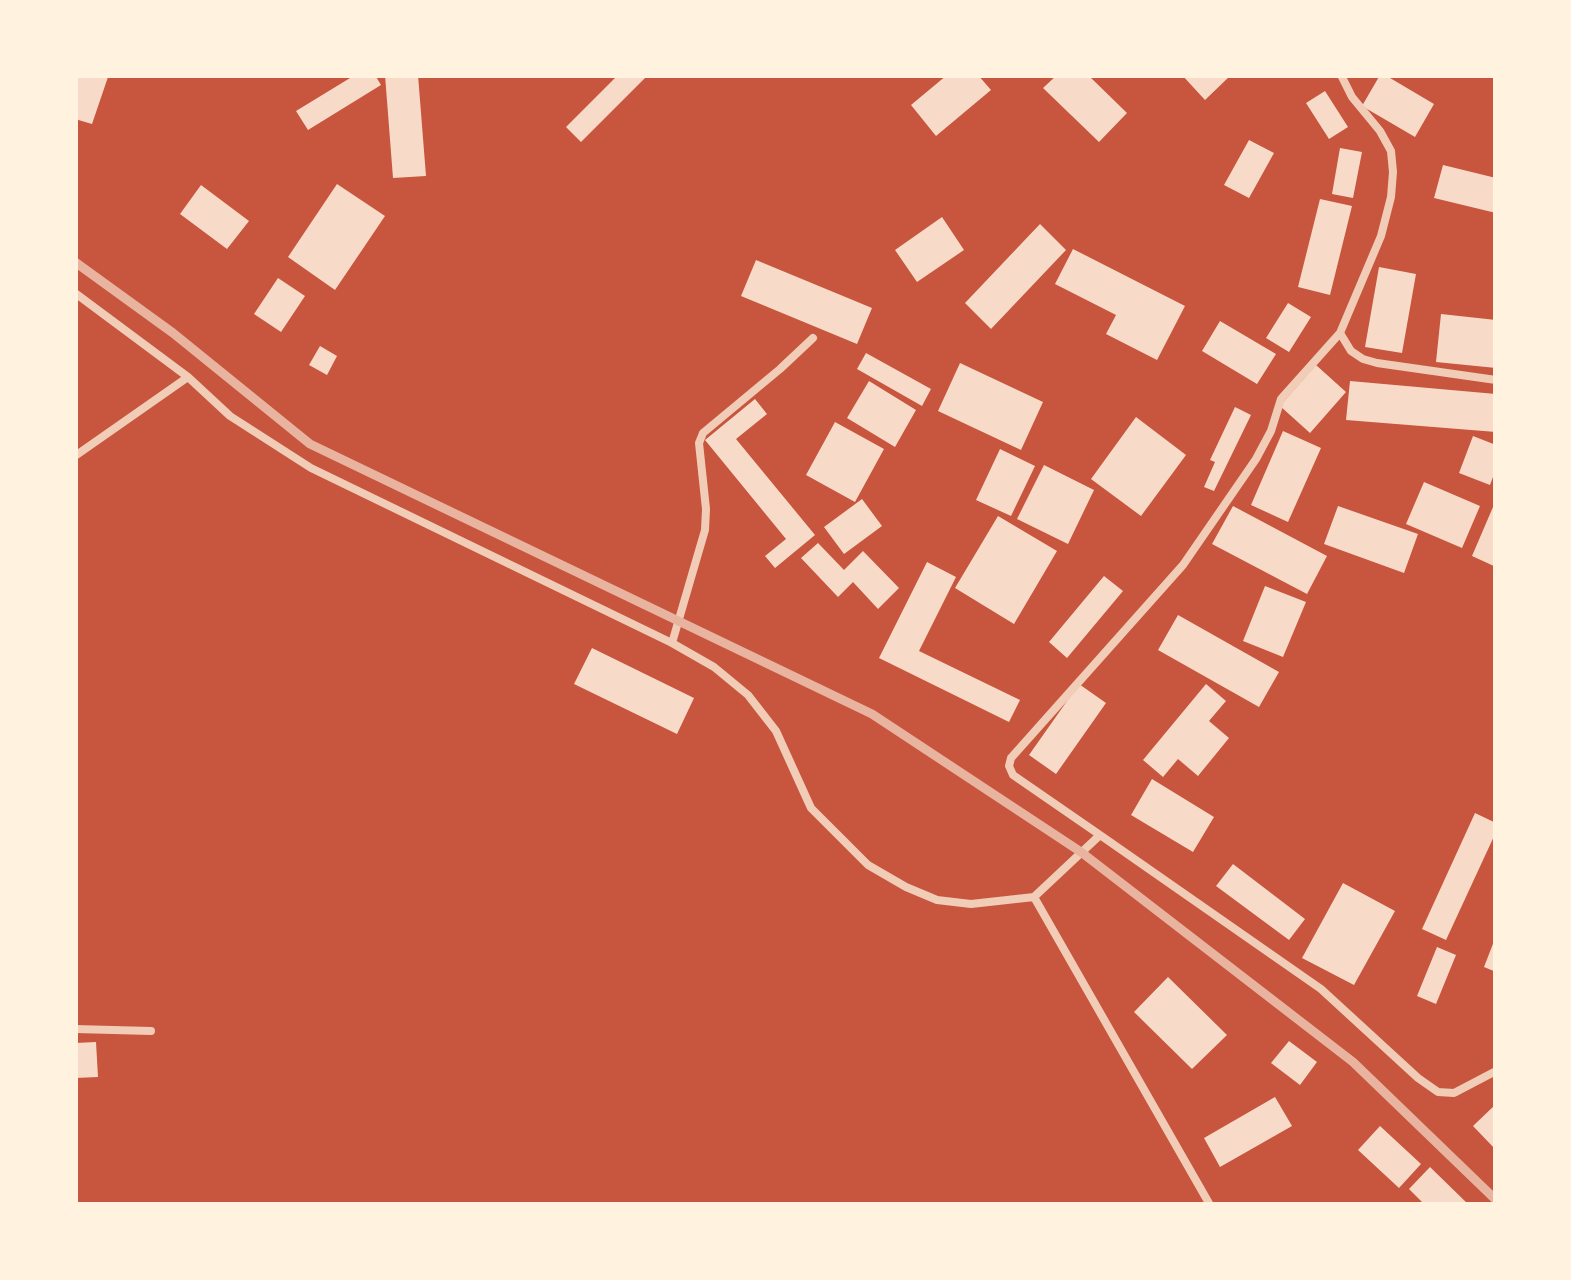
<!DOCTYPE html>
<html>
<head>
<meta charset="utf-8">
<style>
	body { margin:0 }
	#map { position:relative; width:1571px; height:1280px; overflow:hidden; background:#c8553d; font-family:Raleway,sans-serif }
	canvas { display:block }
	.frame { position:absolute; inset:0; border:78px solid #fff3e0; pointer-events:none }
</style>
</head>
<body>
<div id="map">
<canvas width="1571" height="1280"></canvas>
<div class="frame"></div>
</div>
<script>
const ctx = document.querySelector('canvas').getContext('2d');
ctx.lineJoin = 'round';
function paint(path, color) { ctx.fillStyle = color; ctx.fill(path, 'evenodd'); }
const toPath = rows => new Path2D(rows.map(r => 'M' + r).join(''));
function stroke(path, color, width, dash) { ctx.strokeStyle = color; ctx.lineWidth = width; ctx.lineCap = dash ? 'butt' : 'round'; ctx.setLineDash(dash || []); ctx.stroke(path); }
const building = toPath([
	[75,75,108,77,92,124,75,119],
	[355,75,375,75,381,85,308,130,296,111],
	[385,75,418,75,426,176,393,178],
	[618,75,648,75,581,142,566,127],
	[947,75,978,75,991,90,936,136,911,105],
	[1057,75,1088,75,1127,113,1099,142,1043,88],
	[1182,75,1231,75,1205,100],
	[1380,75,1385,75,1434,104,1415,137,1362,106],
	[1325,91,1348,127,1329,139,1306,103],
	[1249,140,1274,153,1249,198,1224,185],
	[1340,148,1362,152,1353,198,1332,194],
	[1443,165,1496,178,1496,213,1434,198],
	[337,184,385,216,335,290,288,257],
	[201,185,249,221,227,249,180,214],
	[1320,199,1352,206,1330,295,1298,287],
	[942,217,964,250,917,282,895,250],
	[1040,224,1066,250,991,329,965,303],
	[1073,249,1185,306,1157,360,1106,334,1116,315,1055,284],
	[756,260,872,308,857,344,741,296],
	[1379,267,1416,274,1402,353,1365,347],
	[278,278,305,296,281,332,254,314],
	[1288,303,1311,317,1289,352,1266,338],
	[1441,314,1496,320,1496,368,1436,362],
	[1220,321,1276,354,1257,384,1202,351],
	[320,346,337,356,327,375,309,365],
	[866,353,931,389,922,406,857,369],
	[960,363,1043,402,1021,450,938,411],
	[1316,365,1346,392,1310,433,1280,406],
	[869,381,916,410,895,447,847,418],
	[1350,381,1496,394,1496,432,1346,420],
	[755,399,767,414,736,439,815,535,775,568,765,556,786,539,705,440],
	[1235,407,1251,415,1214,491,1204,487,1215,462,1210,460],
	[1136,417,1186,455,1141,516,1091,479],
	[835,422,884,449,855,502,806,475],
	[1283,431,1321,448,1288,522,1251,505],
	[1473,436,1496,445,1496,469,1490,485,1459,473],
	[1000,449,1035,466,1011,516,976,500],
	[1044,465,1094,490,1068,544,1017,519],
	[1424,482,1480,506,1462,548,1406,524],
	[862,499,882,526,844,554,824,527],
	[1496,500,1496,567,1472,556],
	[1233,506,1327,556,1307,594,1212,544],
	[1338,506,1418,534,1404,573,1324,544],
	[998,516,1057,551,1014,624,955,588],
	[818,543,844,570,863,551,899,588,878,609,853,582,838,597,801,558],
	[927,562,956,577,919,651,1020,700,1009,722,879,658],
	[1104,576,1123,591,1067,658,1049,642],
	[1265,586,1306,602,1283,657,1243,641],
	[1178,615,1279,672,1259,707,1158,650],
	[592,648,694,698,677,734,574,684],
	[1079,684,1106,703,1056,774,1029,755],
	[1206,684,1226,701,1209,721,1229,738,1198,776,1178,759,1163,777,1143,760],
	[1152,779,1214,817,1193,852,1131,815],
	[1475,813,1496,823,1496,832,1446,940,1422,929],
	[1233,864,1305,919,1289,940,1216,886],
	[1343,883,1395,911,1354,985,1302,958],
	[1496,936,1496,972,1484,967],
	[1437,947,1456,955,1436,1004,1417,996],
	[1168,977,1227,1035,1192,1069,1134,1012],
	[1289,1041,1317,1062,1300,1085,1271,1063],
	[96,1042,98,1077,75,1078,75,1043],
	[1275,1097,1292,1126,1220,1167,1204,1138],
	[1496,1104,1496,1150,1473,1126],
	[1380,1126,1421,1164,1399,1188,1358,1150],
	[1430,1167,1469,1205,1425,1205,1409,1189]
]);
const service = toPath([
	[75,293,188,377],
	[1340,333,1351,351,1363,359,1377,363,1496,380],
	[75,456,188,377,230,416,311,468,672,643,714,667,748,695,776,731,811,808,868,865,906,887,937,900,971,904,1034,897,1100,835,1321,989,1418,1078,1438,1092,1454,1093,1496,1071],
	[672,643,705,530,706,509,699,443,703,433,780,369,813,338],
	[1100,835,1013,775,1009,766,1011,758,1183,565,1256,459,1271,431,1281,399,1340,333,1381,236,1391,197,1393,172,1391,151,1380,131,1352,97,1341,75],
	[1034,897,1210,1205],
	[75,1029,151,1031]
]);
const rail = toPath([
	[75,262,173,333,310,444,872,714,1081,852,1353,1062,1496,1200]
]);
paint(building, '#f7dbc8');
stroke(service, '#f1ccb7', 8);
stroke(rail, '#e9b49f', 9);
</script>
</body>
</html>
